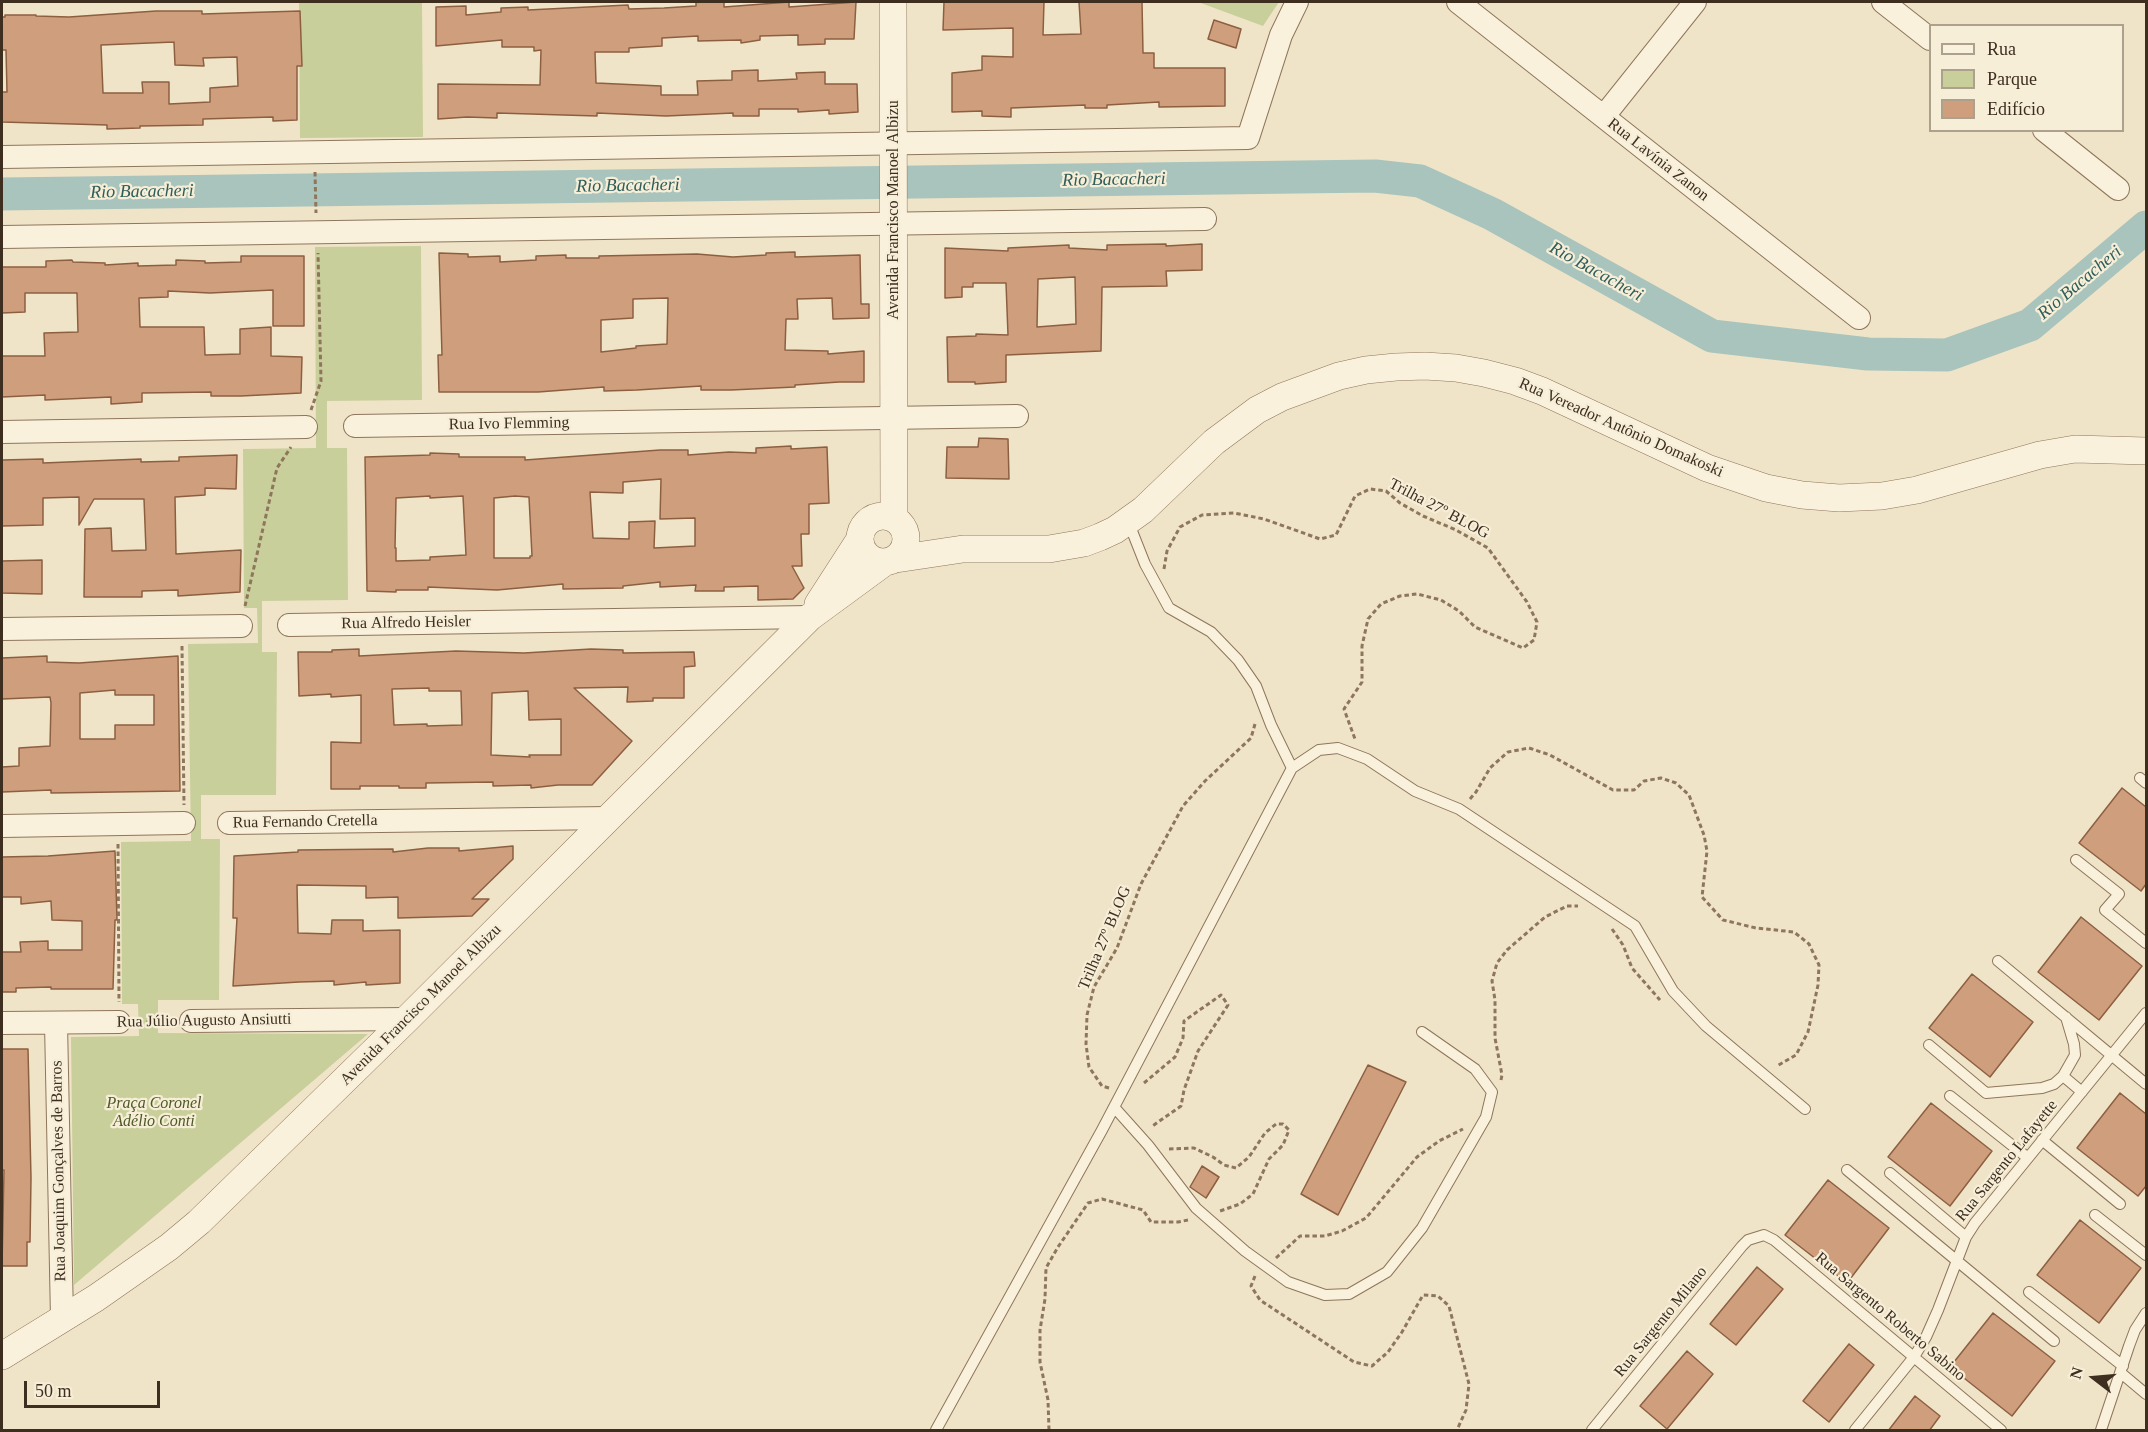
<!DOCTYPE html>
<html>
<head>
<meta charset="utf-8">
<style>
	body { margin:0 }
	#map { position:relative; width:2148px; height:1432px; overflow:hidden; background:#f0e4c8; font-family:Georgia,serif }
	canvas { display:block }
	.frame { position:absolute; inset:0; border:3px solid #3d2e20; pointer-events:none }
	.legend { position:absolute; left:1929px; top:24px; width:195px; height:108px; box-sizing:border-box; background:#f7eed8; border:2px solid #ada18e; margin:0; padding:8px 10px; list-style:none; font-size:18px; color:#3d2e20 }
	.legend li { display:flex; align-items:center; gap:12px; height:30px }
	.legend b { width:30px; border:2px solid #ada18e }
	.north { position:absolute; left:2064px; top:1348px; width:60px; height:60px; -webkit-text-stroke:4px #f7eed8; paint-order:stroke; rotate:286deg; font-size:16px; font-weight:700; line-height:24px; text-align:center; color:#3d2e20 }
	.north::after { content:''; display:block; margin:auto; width:21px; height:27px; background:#3d2e20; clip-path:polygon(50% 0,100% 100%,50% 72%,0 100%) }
	.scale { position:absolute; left:24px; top:1381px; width:136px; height:27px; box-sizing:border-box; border:3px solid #3d2e20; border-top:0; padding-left:8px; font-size:18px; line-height:21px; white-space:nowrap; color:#3d2e20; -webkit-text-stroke:4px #f7eed8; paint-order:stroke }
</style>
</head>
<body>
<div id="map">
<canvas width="2148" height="1432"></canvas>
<div class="frame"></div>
<ul class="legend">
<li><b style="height:8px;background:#faf1dc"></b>Rua</li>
<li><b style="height:16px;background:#c9cf9b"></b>Parque</li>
<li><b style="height:16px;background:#cf9f7d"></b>Edifício</li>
</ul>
<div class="north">N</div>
<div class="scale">50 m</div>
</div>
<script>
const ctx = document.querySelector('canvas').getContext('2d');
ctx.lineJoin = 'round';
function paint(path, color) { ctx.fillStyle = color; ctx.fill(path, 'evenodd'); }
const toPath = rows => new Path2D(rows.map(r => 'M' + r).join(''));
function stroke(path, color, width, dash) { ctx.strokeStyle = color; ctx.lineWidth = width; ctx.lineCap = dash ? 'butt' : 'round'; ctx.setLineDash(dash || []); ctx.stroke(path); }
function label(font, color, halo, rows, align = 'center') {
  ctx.font = font + ' Georgia,serif'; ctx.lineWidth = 4.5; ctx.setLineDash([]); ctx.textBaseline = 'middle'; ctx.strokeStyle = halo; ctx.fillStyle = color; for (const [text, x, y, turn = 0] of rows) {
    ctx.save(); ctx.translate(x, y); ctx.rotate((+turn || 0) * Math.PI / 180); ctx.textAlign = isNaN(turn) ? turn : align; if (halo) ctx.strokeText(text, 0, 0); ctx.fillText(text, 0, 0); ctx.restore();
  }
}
const green = toPath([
	[299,2,422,2,423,137,300,138],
	[1198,2,1279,2,1263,26],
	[421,246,422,400,327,401,327,448,347,448,348,600,262,601,262,652,277,652,276,795,201,795,201,839,220,839,219,1000,158,1000,158,1033,368,1034,74,1285,71,1037,139,1036,138,1004,122,1004,121,842,191,841,188,644,258,643,257,608,244,608,243,449,316,448,315,247]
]);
const river = toPath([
	[2,194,1375,176,1420,181,1492,214,1712,336,1868,354,1947,355,2030,325,2146,227]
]);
const building = toPath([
	[696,2,724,2,724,7,789,2,789,7,856,2,854,39,825,39,825,44,798,45,798,35,760,36,760,40,741,43,741,40,698,41,698,36,662,38,662,46,629,48,629,52,595,52,596,83,661,86,661,95,698,95,697,81,732,80,732,71,758,70,758,81,797,79,796,73,825,72,825,84,857,84,858,112,829,114,829,110,798,112,798,109,759,109,759,116,733,116,733,113,666,116,597,113,597,116,497,113,497,118,467,117,438,119,438,84,540,85,541,50,534,51,534,47,502,47,502,40,436,46,436,7,466,6,466,15,501,12,501,8,528,7,528,10,628,5,629,9,664,8,696,6,696,2],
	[944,2,1044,2,1043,35,1081,34,1079,2,1142,2,1143,53,1154,53,1154,68,1225,68,1225,106,1159,107,1159,102,1107,105,1107,108,1085,108,1085,105,1011,108,1011,117,982,116,982,111,952,112,952,73,982,70,982,56,1013,57,1013,28,943,30,944,2],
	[156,11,202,11,202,14,300,11,302,66,297,66,297,120,273,121,273,117,203,119,203,125,140,126,140,128,107,129,107,125,2,122,2,92,7,92,6,50,2,50,2,17,5,17,5,15,36,15,36,16,69,17,156,11],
	[174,42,175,65,204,66,203,58,237,57,238,86,210,88,210,102,169,104,169,82,142,82,143,93,103,93,101,45,174,42],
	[1214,20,1241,29,1236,48,1208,39,1214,20],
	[1166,244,1166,246,1202,244,1202,270,1166,271,1167,286,1102,287,1101,351,1006,355,1006,382,975,384,975,382,948,382,947,337,976,336,976,334,1008,335,1006,283,973,283,973,287,962,287,962,297,945,298,945,248,1008,251,1008,248,1069,245,1069,248,1107,250,1107,245,1166,244],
	[1075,277,1076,324,1037,327,1038,279,1075,277],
	[795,252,795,257,860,255,861,304,869,304,869,318,833,319,832,298,797,299,798,319,786,319,785,350,828,351,828,354,864,351,864,382,839,382,795,385,795,387,731,390,701,390,701,386,637,390,604,391,604,387,538,392,439,392,438,355,442,355,439,253,468,254,468,257,500,256,500,262,536,260,536,256,566,255,566,258,599,258,599,256,697,254,733,257,766,255,766,253,795,252],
	[668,298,667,344,636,346,636,348,601,352,601,320,633,318,633,299,668,298],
	[241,256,304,256,304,326,273,326,273,290,210,293,168,291,168,297,139,298,140,327,204,327,205,355,240,354,240,329,271,327,271,356,302,357,301,393,241,396,211,396,211,392,142,393,142,402,111,404,111,397,45,400,45,395,2,397,2,356,45,356,44,333,78,332,77,293,25,293,25,312,2,313,2,267,46,267,46,261,72,260,73,262,105,263,105,265,138,263,138,266,176,265,176,260,205,261,205,263,241,262,241,256],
	[979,438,1008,439,1009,479,946,478,947,447,978,447,979,438],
	[791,446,791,449,827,447,829,503,809,504,809,534,801,534,802,566,792,566,804,588,793,599,758,600,758,586,724,587,724,591,695,591,696,585,660,587,660,582,623,586,623,588,563,589,563,584,497,590,428,587,428,590,396,590,396,592,367,591,365,457,430,455,430,453,459,454,459,457,525,457,525,460,660,450,688,450,688,455,729,452,756,453,756,448,791,446],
	[661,479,660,519,695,518,695,546,654,548,655,521,629,522,629,539,593,538,590,492,623,493,623,482,661,479],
	[430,496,430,498,463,496,466,555,430,557,430,560,396,561,396,548,395,548,396,498,430,496],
	[515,496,529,497,532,556,530,556,530,558,494,558,494,498,515,496],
	[237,455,236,489,205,488,205,495,175,497,176,554,241,550,240,592,178,596,178,590,142,591,142,597,84,597,85,529,111,528,112,551,146,550,144,499,94,499,79,525,79,497,43,498,43,525,2,526,2,460,43,459,43,463,141,459,141,462,179,461,179,457,237,455],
	[42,560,42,594,2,593,2,561,42,560],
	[359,649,359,656,456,651,524,653,591,649,623,650,623,653,694,652,695,666,684,667,684,698,653,698,653,701,627,702,628,687,574,688,632,741,592,785,558,785,531,788,531,785,493,786,493,782,426,783,426,788,399,788,399,786,360,786,360,789,331,789,331,742,361,743,361,695,331,697,331,694,299,696,298,652,332,652,332,650,359,649],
	[429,688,429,691,461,691,462,725,427,726,427,724,394,725,392,689,429,688],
	[528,691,529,720,561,719,561,755,529,755,530,757,491,755,492,693,528,691],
	[47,656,47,662,79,663,178,656,180,791,51,793,51,790,2,792,2,767,19,766,19,748,50,746,51,703,50,697,2,699,2,658,47,656],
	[115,690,115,695,154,695,154,725,115,725,115,739,80,739,80,693,115,690],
	[2122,788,2146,807,2146,884,2141,891,2079,843,2122,788],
	[513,846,513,859,472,899,489,899,472,916,398,918,398,897,366,898,366,886,297,885,298,933,331,934,332,920,363,920,363,931,400,930,400,983,366,985,366,982,334,985,334,981,299,982,233,986,237,918,233,918,234,856,298,852,298,850,393,849,393,852,428,848,459,848,459,851,513,846],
	[115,851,117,920,115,920,113,989,51,989,51,987,16,988,16,992,2,992,2,952,21,952,20,942,48,941,48,950,82,950,82,921,52,920,51,901,21,904,21,897,2,897,2,857,48,856,115,851],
	[2081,917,2142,966,2099,1020,2038,972,2081,917],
	[1972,974,2033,1022,1990,1077,1929,1028,1972,974],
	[2,1049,28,1049,31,1178,30,1242,27,1242,27,1266,2,1266,4,1170,2,1170,2,1049],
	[1368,1065,1406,1082,1338,1215,1301,1194,1368,1065],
	[2120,1093,2146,1114,2146,1186,2138,1196,2077,1148,2120,1093],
	[1931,1103,1992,1151,1950,1206,1888,1157,1931,1103],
	[1202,1166,1219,1177,1206,1198,1190,1187,1202,1166],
	[1828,1180,1889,1228,1847,1283,1785,1235,1828,1180],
	[2080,1220,2141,1268,2099,1323,2037,1275,2080,1220],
	[1757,1267,1783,1289,1736,1345,1710,1324,1757,1267],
	[1993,1313,2055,1361,2012,1416,1950,1367,1993,1313],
	[1849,1344,1874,1365,1829,1422,1803,1401,1849,1344],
	[1687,1351,1713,1374,1667,1429,1640,1406,1687,1351],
	[1915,1396,1940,1416,1929,1431,1888,1431,1915,1396]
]);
const path = toPath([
	[315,172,316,213],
	[311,410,321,381,318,253],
	[1164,569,1167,551,1180,527,1202,515,1234,513,1264,519,1320,539,1336,535,1355,496,1370,489,1386,491,1400,503,1423,516,1456,530,1488,548,1527,602,1537,622,1534,640,1523,648,1475,627,1459,611,1441,600,1417,594,1400,596,1381,604,1368,619,1362,646,1362,682,1344,709,1355,739],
	[245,606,277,468,291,447],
	[182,646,184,805],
	[1470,799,1476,792,1490,768,1508,752,1529,748,1550,755,1613,790,1634,790,1644,781,1661,778,1676,783,1689,795,1704,835,1707,851,1702,897,1723,920,1756,928,1794,932,1809,944,1819,965,1818,985,1808,1032,1796,1055,1777,1066],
	[118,844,119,1002],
	[1612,929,1623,945,1632,968,1660,1000],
	[139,1022,171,1022],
	[1501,1080,1502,1075,1495,1038,1495,1000,1492,981,1497,963,1507,950,1545,917,1567,906,1578,906],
	[1144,1083,1175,1057,1183,1038,1184,1021,1221,995,1228,1005,1198,1051,1184,1090,1181,1106,1151,1127],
	[1109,1088,1102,1086,1089,1067,1086,1044,1087,1015,1094,987,1117,948,1141,884,1183,806,1205,781,1251,738,1255,724],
	[1169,1149,1194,1148,1213,1157,1224,1165,1236,1168,1249,1157,1265,1133,1276,1124,1283,1124,1289,1130,1283,1145,1269,1159,1253,1194,1240,1204,1220,1211],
	[1276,1258,1300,1236,1325,1236,1342,1231,1366,1218,1417,1157,1439,1141,1463,1129],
	[1255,1276,1251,1286,1260,1300,1354,1362,1372,1366,1388,1352,1402,1332,1423,1295,1438,1296,1449,1306,1469,1384,1466,1410,1457,1430],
	[1049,1430,1048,1400,1040,1362,1040,1330,1045,1299,1046,1268,1058,1247,1088,1203,1102,1199,1143,1210,1151,1222,1178,1222,1188,1220]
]);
const service = toPath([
	[1128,521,1145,564,1169,608,1211,632,1238,660,1256,686,1271,725,1292,768],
	[2140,778,2146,783],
	[2076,860,2119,894,2105,910,2146,943],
	[1998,961,2146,1084],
	[1929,1045,1986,1093,2042,1088,2054,1084,2063,1076,2075,1055,2074,1044,2066,1017],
	[2063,1076,2082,1092],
	[1950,1096,2028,1158],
	[1114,1107,1148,1145,1196,1208,1245,1251,1288,1282,1325,1295,1349,1294,1387,1272,1422,1228,1486,1117,1492,1092,1475,1069,1422,1032],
	[2042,1140,2120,1204],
	[1847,1170,2054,1341],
	[1890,1173,1966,1237],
	[2095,1215,2146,1255],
	[2029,1292,2123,1366],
	[2121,1373,2146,1394],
	[936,1430,1102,1130,1292,768,1319,750,1338,748,1367,759,1415,791,1459,809,1635,926,1673,991,1706,1026,1805,1109],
	[1592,1430,1742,1246,1748,1240,1764,1235,1774,1240,2001,1430],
	[1855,1430,1914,1357,1926,1337,1938,1310,1966,1237,1975,1223,2146,1013],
	[2101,1430,2129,1346,2135,1330,2146,1313]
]);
const minor = toPath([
	[1458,2,1859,318],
	[1883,2,1930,39],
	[1604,116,1695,2],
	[2044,130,2118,189],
	[2,157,1248,138,1281,35,1297,2],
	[2,237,1205,219],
	[355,426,1017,416],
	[2,432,306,427],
	[289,625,810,617],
	[2,629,241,626],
	[229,823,609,818],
	[2,826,184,823],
	[191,1021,407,1019],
	[2,1023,119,1022],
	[56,1023,62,1319]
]);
const tertiary = toPath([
	[893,2,894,517],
	'860 539a23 23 0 1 1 46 0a23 23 0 1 1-46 0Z',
	[896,559,963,549,1049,549,1084,543,1100,537,1115,530,1143,510,1214,442,1257,410,1282,397,1339,376,1366,370,1396,367,1425,366,1456,368,1484,373,1515,381,1542,391,1707,468,1766,488,1802,495,1839,498,1882,496,1917,490,2040,455,2075,449,2146,451],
	[818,604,860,539],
	[2,1356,96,1298,169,1247,199,1222,407,1019,810,617,885,562]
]);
const streetNames = [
	["Rua Lavínia Zanon",1658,160,38],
	["Avenida Francisco Manoel Albizu",894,210,-90],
	["Rua Ivo Flemming",509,424,-1],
	["Rua Vereador Antônio Domakoski",1621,428,24],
	["Trilha 27º BLOG",1439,509,28],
	["Rua Alfredo Heisler",406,623,-1],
	["Rua Fernando Cretella",305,822,-1],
	["Trilha 27º BLOG",1105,938,-67],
	["Avenida Francisco Manoel Albizu",421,1005,-45],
	["Rua Júlio Augusto Ansiutti",204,1021,-1],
	["Rua Sargento Lafayette",2007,1161,-51],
	["Rua Joaquim Gonçalves de Barros",59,1171,-91],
	["Rua Sargento Roberto Sabino",1890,1317,40],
	["Rua Sargento Milano",1661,1322,-51]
];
const parkNames = [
	["Praça Coronel",154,1104],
	["Adélio Conti",154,1122]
];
const waterNames = [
	["Rio Bacacheri",1114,180,-1],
	["Rio Bacacheri",628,186,-1],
	["Rio Bacacheri",142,192,-1],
	["Rio Bacacheri",1596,272,29],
	["Rio Bacacheri",2080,283,-40]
];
paint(green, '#c9cf9b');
stroke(river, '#a9c4bc', 33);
paint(building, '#cf9f7d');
stroke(building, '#8d5f41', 1.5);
stroke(service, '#8d765c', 12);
stroke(minor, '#8d765c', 24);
stroke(tertiary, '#8d765c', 28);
stroke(path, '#8d765c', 3, [4.5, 3]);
stroke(service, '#faf1dc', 10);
stroke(minor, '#faf1dc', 22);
stroke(tertiary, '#faf1dc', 27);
label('16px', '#3d2e20', '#f7eed8', streetNames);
label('italic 16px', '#4d5a26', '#f7eed8', parkNames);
label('italic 18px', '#2f5d5a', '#f7eed8', waterNames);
</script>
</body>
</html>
